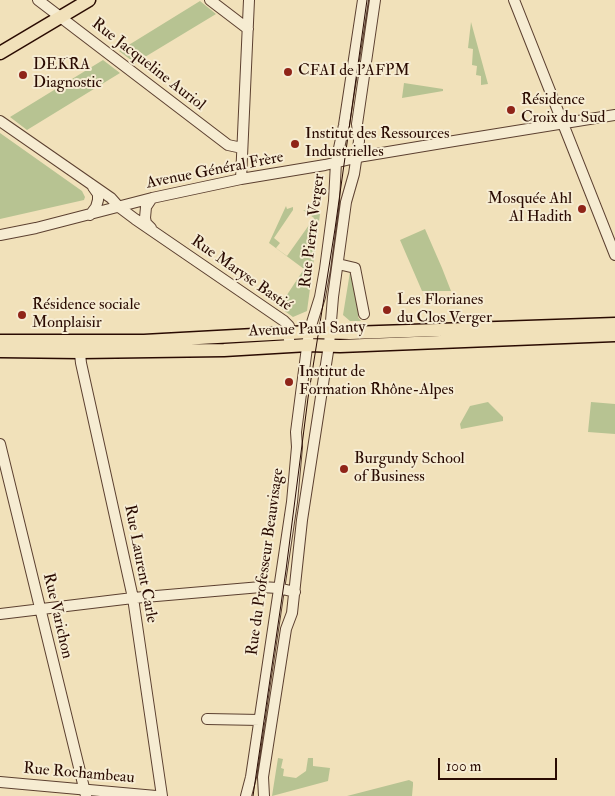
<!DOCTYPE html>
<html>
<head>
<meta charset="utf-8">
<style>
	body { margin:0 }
	#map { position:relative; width:615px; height:796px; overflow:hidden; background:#f1e1ba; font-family:"IM FELL Double Pica",serif }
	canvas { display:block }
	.scale { position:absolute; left:438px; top:758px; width:119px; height:22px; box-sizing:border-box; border:2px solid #2a0b02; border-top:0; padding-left:6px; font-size:15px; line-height:18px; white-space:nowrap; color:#2a0b02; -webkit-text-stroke:4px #f6ecd2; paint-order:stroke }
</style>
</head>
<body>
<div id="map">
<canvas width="615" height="796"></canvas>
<div class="scale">100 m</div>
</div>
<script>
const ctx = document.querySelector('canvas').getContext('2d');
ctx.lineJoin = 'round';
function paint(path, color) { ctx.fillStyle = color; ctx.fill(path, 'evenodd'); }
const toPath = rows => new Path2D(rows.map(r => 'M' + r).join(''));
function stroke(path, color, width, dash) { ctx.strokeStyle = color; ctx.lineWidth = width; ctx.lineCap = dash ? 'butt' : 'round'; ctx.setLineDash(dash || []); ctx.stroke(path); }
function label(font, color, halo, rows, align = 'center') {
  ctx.font = font + ' "IM FELL Double Pica",serif'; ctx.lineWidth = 4; ctx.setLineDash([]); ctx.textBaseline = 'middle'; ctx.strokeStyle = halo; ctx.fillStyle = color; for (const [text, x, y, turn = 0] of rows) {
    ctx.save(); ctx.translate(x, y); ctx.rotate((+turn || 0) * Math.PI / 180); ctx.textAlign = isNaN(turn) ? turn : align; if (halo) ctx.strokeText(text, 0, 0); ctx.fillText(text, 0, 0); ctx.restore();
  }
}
const green = toPath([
	[200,1,216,14,135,63,119,51],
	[471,22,488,84,481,85,481,76,476,75,477,66,472,65,473,49,468,48],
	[103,60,120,73,27,130,10,117],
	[404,83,443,89,443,91,402,98],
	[0,133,82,191,85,197,84,200,0,219],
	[286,206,287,209,293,207,293,210,274,238,280,243,276,248,287,256,314,218,303,210,320,214,307,311,293,317,279,307,304,269,269,243],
	[425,229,442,268,451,291,422,291,400,240],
	[350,272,354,272,359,306,358,317,361,321,350,321,343,315],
	[488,402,503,417,503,421,461,429,460,424,470,406],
	[591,402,615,404,615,434,588,432],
	[278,758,283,759,281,768,284,769,283,776,296,778,306,771,308,758,313,758,313,766,330,768,328,781,272,796],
	[409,780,413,782,413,785,412,796,347,796]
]);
const minor = toPath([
	[38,0,228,145,242,148],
	[210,0,248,29],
	[514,0,615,255],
	[0,121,111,198,119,207,135,219,284,321,289,326,289,340],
	[241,179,249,0],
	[90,215,96,207,98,200,98,194,93,187],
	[151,228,146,223,145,218,146,207,152,198],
	[0,235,36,228,152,198,241,179,325,165,364,156,454,141,615,115],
	[338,264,355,268,364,314],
	[79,345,81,363,133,598,162,796],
	[0,444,86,796],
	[0,614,133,598,261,587,278,588,295,592],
	[207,719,260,720],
	[0,782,156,796],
	[246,796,251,777,292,502,297,447,296,432,309,332,320,297,325,269,334,201,336,162,344,125,363,0],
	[264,796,263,777,286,629,292,613,302,520,329,345,333,297,346,202,354,174,359,141,357,124,375,0]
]);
const major = toPath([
	[0,53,89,0],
	[0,341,144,341,309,332,350,333,615,324],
	[0,351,80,352,224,350,308,345,340,346,615,335]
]);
const tram = toPath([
	[253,796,286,570,308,398,335,229,367,0]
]);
const markers = [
	[288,72,5,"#8f2418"],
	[23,75,5,"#8f2418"],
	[511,110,5,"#8f2418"],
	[295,144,5,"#8f2418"],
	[582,209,5,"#8f2418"],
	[387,310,5,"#8f2418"],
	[22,315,5,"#8f2418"],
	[289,382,5,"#8f2418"],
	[344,469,5,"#8f2418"]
];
const streetNames = [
	["Rue Jacqueline Auriol",148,65,38],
	["Avenue Général Frère",215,171,-11],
	["Rue Pierre Verger",313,231,-83],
	["Rue Maryse Bastié",241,274,35],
	["Avenue Paul Santy",307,330,-2],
	["Rue du Professeur Beauvisage",266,562,-82],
	["Rue Laurent Carle",140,564,79],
	["Rue Varichon",57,616,77],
	["Rue Rochambeau",79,774,5]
];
const poiNames = [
	["DEKRA",33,66],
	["Diagnostic",33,84],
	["CFAI de l'AFPM",298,72],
	["Résidence",521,101],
	["Croix du Sud",521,119],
	["Institut des Ressources",305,135],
	["Industrielles",305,153],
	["Mosquée Ahl",572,200,"right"],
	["Al Hadith",572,218,"right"],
	["Les Florianes",397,301],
	["du Clos Verger",397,319],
	["Résidence sociale",32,306],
	["Monplaisir",32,324],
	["Institut de",299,373],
	["Formation Rhône-Alpes",299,391],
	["Burgundy School",354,460],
	["of Business",354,478]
];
paint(green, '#b7c392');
stroke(minor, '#5c4030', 12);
stroke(major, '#2a0b02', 15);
stroke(minor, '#f6ecd2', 10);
stroke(major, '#f1e1ba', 12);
stroke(tram, '#2a0b02', 1);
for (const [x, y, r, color] of markers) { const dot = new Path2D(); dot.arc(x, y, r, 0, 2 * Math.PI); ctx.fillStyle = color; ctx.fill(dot); stroke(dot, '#f6ecd2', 2); }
label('16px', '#2a0b02', '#f6ecd2', streetNames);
label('16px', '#2a0b02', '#f6ecd2', poiNames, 'left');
</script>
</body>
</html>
